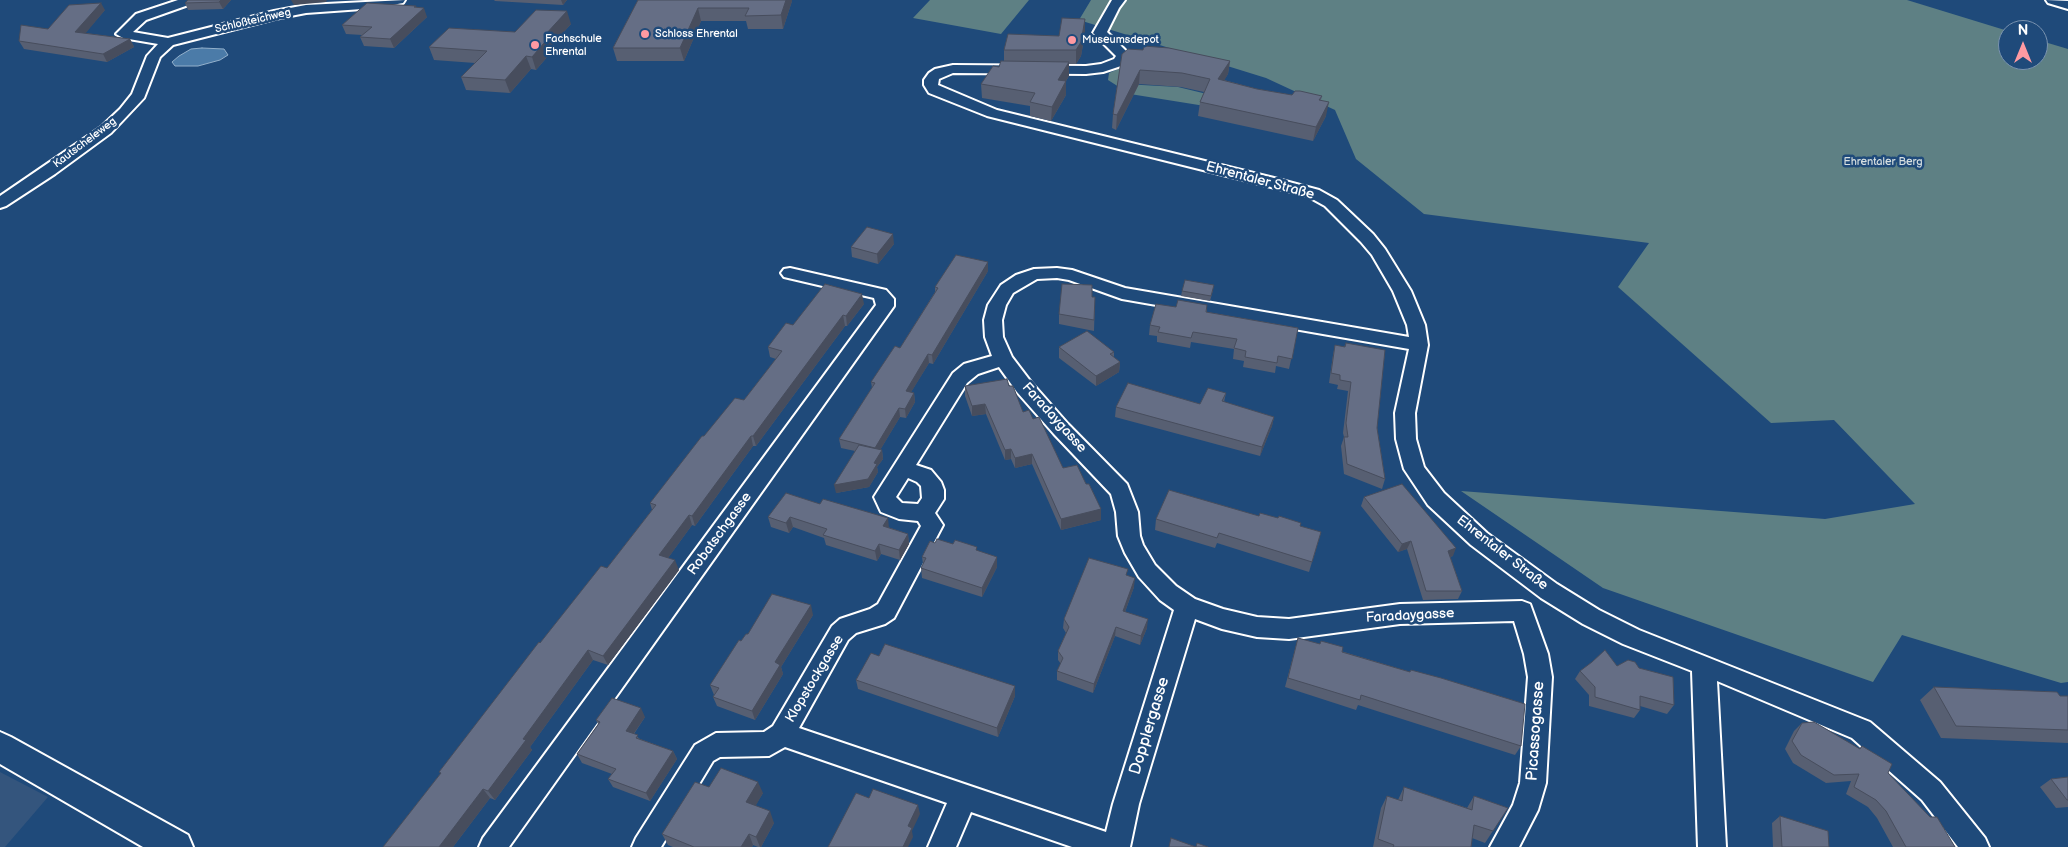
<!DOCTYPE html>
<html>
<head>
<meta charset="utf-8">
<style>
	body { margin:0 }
	#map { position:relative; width:2068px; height:847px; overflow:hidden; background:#1f4a7a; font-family:"Balsamiq Sans",sans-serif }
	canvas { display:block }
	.north { position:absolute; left:1998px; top:20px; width:50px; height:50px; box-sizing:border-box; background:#1f4a7a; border:1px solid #7992af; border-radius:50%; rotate:0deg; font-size:14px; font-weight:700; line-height:20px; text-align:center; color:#fff }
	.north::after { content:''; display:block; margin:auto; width:18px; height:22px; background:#ff9aa2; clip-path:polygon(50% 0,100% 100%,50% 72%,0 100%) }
</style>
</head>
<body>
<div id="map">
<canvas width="2068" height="847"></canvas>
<div class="north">N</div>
</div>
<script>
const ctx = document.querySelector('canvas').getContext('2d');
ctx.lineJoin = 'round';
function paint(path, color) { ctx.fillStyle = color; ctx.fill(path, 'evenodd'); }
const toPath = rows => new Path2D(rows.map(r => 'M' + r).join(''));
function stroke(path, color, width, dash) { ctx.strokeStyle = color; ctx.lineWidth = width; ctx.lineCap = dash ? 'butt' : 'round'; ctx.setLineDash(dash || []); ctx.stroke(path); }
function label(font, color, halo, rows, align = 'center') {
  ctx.font = font + ' "Balsamiq Sans",sans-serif'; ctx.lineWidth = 5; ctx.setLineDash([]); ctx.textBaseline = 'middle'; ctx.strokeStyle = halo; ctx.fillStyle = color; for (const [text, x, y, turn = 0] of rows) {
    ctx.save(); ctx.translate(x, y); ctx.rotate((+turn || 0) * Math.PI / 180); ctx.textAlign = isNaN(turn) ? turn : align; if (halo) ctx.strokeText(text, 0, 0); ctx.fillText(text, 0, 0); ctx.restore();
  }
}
const built = toPath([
	[0,772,48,797,5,847,0,847]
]);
const green = toPath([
	[930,0,1029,0,1001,34,913,18],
	[1091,0,1907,0,2008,31,2008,60,2038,60,2038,40,2068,49,2068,682,2061,683,1902,635,1873,682,1603,588,1461,491,1825,519,1915,504,1834,420,1771,423,1618,287,1649,243,1424,214,1356,159,1335,110,1266,78,1079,20],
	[1125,66,1124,84,1178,87,1211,95,1205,106,1130,94,1108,80,1109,73]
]);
const water = toPath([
	[202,48,224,49,228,55,220,60,198,66,175,66,172,62,179,56,191,49,202,48]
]);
const minor = toPath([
	[178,0,196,0,194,3,146,20,133,32,168,38,274,11,306,5,405,0,403,3,376,8,306,13,275,19,173,45,160,57,144,98,111,133,55,174,6,206,0,208,0,196,101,127,120,109,132,94,147,56,158,44,123,38,116,34,136,14,178,0],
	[1112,0,1125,0,1119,8,1107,32,1130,55,1124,65,1103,72,1086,74,953,73,939,79,938,85,997,110,1274,178,1319,190,1337,200,1373,234,1385,249,1411,291,1425,325,1428,345,1415,413,1416,439,1424,467,1444,493,1487,533,1557,584,1599,610,1639,630,1870,722,1940,782,1985,838,1989,847,1958,847,1922,800,1852,738,1717,681,1726,847,1698,847,1692,671,1623,644,1583,624,1541,598,1471,545,1428,505,1404,469,1396,439,1395,413,1409,349,1122,299,1069,280,1057,278,1037,279,1013,293,1006,305,1002,320,1003,337,1012,357,1031,382,1068,424,1127,484,1138,512,1140,536,1143,545,1155,565,1176,586,1195,599,1223,609,1257,617,1289,619,1400,604,1522,601,1530,604,1548,654,1552,677,1546,783,1538,810,1519,847,1490,847,1513,805,1520,783,1528,677,1524,654,1514,621,1400,624,1289,639,1257,637,1222,629,1195,619,1139,804,1130,847,1072,847,971,812,956,847,928,847,947,803,785,747,769,756,720,757,713,761,661,847,632,847,636,838,695,745,716,733,764,732,773,726,832,626,840,619,870,609,878,604,921,526,918,521,899,519,881,512,874,497,953,373,964,364,992,356,985,337,984,320,988,305,1001,285,1016,275,1034,269,1057,268,1072,270,1125,288,1409,337,1407,325,1393,291,1372,255,1361,242,1325,206,1307,196,987,116,929,93,924,85,924,80,929,73,935,69,953,65,1086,66,1101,64,1114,59,1116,56,1093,33,1112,0],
	[999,367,1017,392,1054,434,1111,494,1116,512,1118,536,1125,553,1139,577,1160,600,1174,610,1113,804,1106,832,799,728,848,640,856,633,885,624,894,618,943,525,935,513,944,499,944,490,941,482,931,470,916,465,967,383,978,374,999,367],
	[908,478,917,482,921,486,922,498,918,504,902,503,896,497,908,478],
	[2046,0,2068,1,2068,9,2048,3,2046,0],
	[790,268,886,290,894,299,894,306,509,847,479,847,483,838,876,305,874,298,784,277,781,273,784,269,790,268]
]);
const tertiary = toPath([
	[0,732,11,737,188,835,193,847,143,847,0,764,0,732]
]);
const wall = toPath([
	[188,0,231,0,223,9,188,10,185,3],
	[494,0,567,0,563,5,495,1],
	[638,0,792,0,792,1,783,29,748,29,746,21,701,21,684,61,617,61,613,48],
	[417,7,427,17,394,48,364,46,360,37,362,35,346,34,342,25],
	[105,10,85,33,130,39,134,47,107,62,24,49,19,41,48,29],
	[1085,19,1085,33,1081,56,1076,64,1069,64,1069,76,1066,81,1066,95,1051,121,1030,116,1030,106,982,98,981,84,999,67,1004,61,1004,50,1059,36],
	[571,24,553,44,554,49,536,70,531,69,510,93,466,90,461,77,475,63,434,60,429,47,515,32],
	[1122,54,1230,61,1228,74,1224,80,1257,89,1292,95,1322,96,1321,100,1326,116,1313,141,1198,116,1200,102,1204,92,1181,87,1139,84,1116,130,1112,128,1113,114],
	[894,244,878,264,852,257,851,247],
	[988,271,933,364,929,363,911,392,914,393,915,402,906,418,900,417,880,450,882,450,883,459,877,467,878,472,869,487,836,493,855,451,841,448,839,439,872,388,871,382,900,348,935,292,935,287],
	[1213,290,1210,301,1181,296,1182,291],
	[1092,297,1095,297,1094,331,1059,324,1059,314],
	[864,304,847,326,845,326,756,446,753,446,695,526,692,525,668,558,679,570,608,665,593,660,530,747,532,750,495,800,490,798,453,847,383,847,441,773,439,772,540,643,607,568,652,510,650,503,704,436,744,400,776,359,770,357,768,347,793,325],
	[1207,305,1207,312,1298,328,1289,369,1276,366,1275,373,1243,367,1244,361,1233,359,1234,349,1191,342,1190,348,1157,342,1157,336,1149,335,1150,325],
	[1346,343,1377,428,1385,479,1382,489,1344,474,1341,446,1344,437,1343,433,1348,391,1337,389,1338,385,1329,383,1333,355,1335,345,1344,347],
	[1059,347,1114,352,1114,357,1120,362,1119,372,1096,386,1059,358],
	[965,386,1009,386,1023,412,1033,419,1063,468,1101,520,1061,530,1032,464,1015,468,1011,459,1005,460,986,414,972,416,965,396],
	[1226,393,1224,402,1274,417,1272,426,1260,456,1115,417,1116,407,1200,404],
	[1364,497,1453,556,1450,557,1462,591,1458,599,1423,600,1407,549,1398,552,1361,506],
	[820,504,908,534,909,544,900,560,881,554,877,561,826,545,824,538,793,527,789,533,771,527,768,517],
	[1259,516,1300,526,1321,532,1309,572,1217,543,1215,548,1155,530,1156,519],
	[935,543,978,551,997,557,997,567,982,597,922,578,921,568,923,564,922,557],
	[1127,576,1134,587,1125,612,1147,628,1140,645,1115,636,1093,693,1057,680,1057,671,1061,664,1058,660,1058,651,1066,633,1063,628,1064,619],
	[813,615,781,667,783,674,755,720,717,706,713,697,714,695,710,685,741,641,748,634],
	[1298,638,1410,672,1411,670,1521,746,1515,755,1358,705,1356,710,1285,687],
	[1617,666,1639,668,1674,705,1667,714,1640,706,1640,710,1634,718,1589,706,1589,695,1575,679,1580,671],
	[856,680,1015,686,1015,696,998,737,858,689],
	[1934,687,2060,696,2068,696,2068,743,1941,738,1920,700],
	[645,717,634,734,640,739,673,751,677,759,650,801,613,787,608,779,612,774,582,763,577,754,598,724,596,720],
	[1802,723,1859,749,1862,746,1888,773,1955,847,1893,847,1877,818,1868,807,1846,794,1851,781,1826,783,1793,763,1785,749,1794,731],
	[2068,777,2068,807,2056,808,2040,787,2051,779],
	[709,787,763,793,755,806,774,823,761,847,758,847,753,845,752,847,673,847,668,845,662,834],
	[1404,787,1467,808,1474,796,1508,808,1485,843,1472,838,1471,847,1373,847,1381,808,1387,796,1398,800],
	[1780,816,1829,847,1773,847,1772,823]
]);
const shadedWall = toPath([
	[221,0,231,0,223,9,219,2],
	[291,0,327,0,326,2,294,5],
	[561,0,567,0,563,5],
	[786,0,792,0,792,1,783,29,781,15],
	[101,3,105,10,80,40,75,32],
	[416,6,419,12,424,8,427,17,394,48,390,39],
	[698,8,701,21,684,61,680,48],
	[567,11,571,24,553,44,554,49,536,70,532,57,545,35],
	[1085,19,1085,33,1081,56,1076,64,1076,50],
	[130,39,134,47,107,62,103,54],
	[526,56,531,69,510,93,505,80],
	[1230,61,1228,74,1217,93,1218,79],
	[1069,62,1069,76,1058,94,1058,80],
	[1140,70,1139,84,1116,130,1117,115],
	[1066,81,1066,95,1051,121,1052,107],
	[1329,102,1326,116,1313,141,1316,127],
	[893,234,894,244,878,264,877,254],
	[988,262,988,271,933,364,932,355],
	[862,294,864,304,847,326,846,316],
	[843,315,845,326,756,446,753,436],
	[928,354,929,363,907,399,906,391],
	[1120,362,1119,372,1096,386,1096,376],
	[914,393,915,402,906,418,905,409],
	[985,404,986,414,972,416,972,406],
	[899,408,900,417,876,457,875,448],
	[1274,417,1272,426,1260,456,1262,447],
	[751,436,753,446,695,526,692,516],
	[1011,449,1011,459,1005,460,1005,450],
	[882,450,883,459,877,467,878,472,869,487,836,493,834,485,874,463],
	[1032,454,1032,464,1015,468,1015,458],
	[1101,509,1101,520,1061,530,1061,519],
	[689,515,692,525,663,565,659,555],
	[790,517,793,527,789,533,786,523],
	[888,518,889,528,883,526],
	[908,534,909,544,900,560,899,550],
	[1411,541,1407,549,1398,552,1402,544],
	[879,544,881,554,877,561,875,551],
	[1456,548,1453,556,1444,559,1448,551],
	[997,557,997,567,982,597,982,588],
	[675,560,679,570,608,665,603,656],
	[1135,578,1134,587,1122,620,1123,611],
	[811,605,813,615,781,667,783,674,755,720,752,711,775,662],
	[1148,619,1147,628,1140,645,1141,636],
	[1116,627,1115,636,1093,693,1094,684],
	[588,650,593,660,530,747,532,750,495,800,488,791,523,739],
	[1015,686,1015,696,998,737,997,728],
	[641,708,645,717,630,739,626,731],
	[673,751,677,759,650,801,646,793],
	[758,782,763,793,751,814,746,802],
	[483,789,490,798,453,847,439,847],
	[918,805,920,814,912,831,913,837,908,847,903,847,908,826],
	[770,811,774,823,761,847,760,847,756,837],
	[749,834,753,845,752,847,741,847]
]);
const building = toPath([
	[188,0,221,0,219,2,185,3,188,0],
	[638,0,786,0,781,15,745,16,749,8,698,8,680,48,613,48,638,0],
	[101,3,75,32,130,39,103,54,19,41,21,25,48,29,69,5,101,3],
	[367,3,416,6,414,7,424,8,390,39,360,37,372,27,342,25,367,3],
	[536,10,567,11,545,35,550,36,532,57,526,56,505,80,461,77,487,51,429,47,449,28,515,32,536,10],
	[1062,18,1085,19,1081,42,1076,50,1004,50,1008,34,1059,36,1062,18],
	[1144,46,1169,48,1230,61,1218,79,1257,89,1292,95,1295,91,1300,91,1322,96,1319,100,1329,102,1316,127,1200,102,1210,79,1182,73,1140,70,1117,115,1113,114,1122,54,1128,49,1143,50,1144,46],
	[1001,61,1069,62,1058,80,1066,81,1052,107,1030,102,1035,93,981,84,993,66,999,67,1001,61],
	[867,227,893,234,877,254,851,247,867,227],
	[956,255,988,262,932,355,928,354,906,391,914,393,905,409,899,408,875,448,839,439,875,383,871,382,895,346,900,348,938,288,935,287,956,255],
	[1185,280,1214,285,1211,296,1182,291,1185,280],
	[825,284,862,294,846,316,843,315,753,436,751,436,692,516,689,515,659,555,675,560,603,656,588,650,523,739,526,740,488,791,483,789,439,847,383,847,441,773,439,772,539,642,540,643,601,566,607,568,656,505,650,503,702,436,704,436,735,398,744,400,782,351,768,347,786,323,793,325,825,284],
	[1062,284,1092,285,1092,297,1095,297,1094,320,1059,314,1062,284],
	[1178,300,1207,305,1206,312,1298,328,1292,359,1278,356,1277,363,1245,357,1246,351,1234,348,1237,339,1193,332,1191,338,1158,332,1160,327,1150,325,1156,304,1176,307,1178,300],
	[1087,331,1114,352,1110,354,1120,362,1096,376,1059,347,1087,331],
	[1346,343,1385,350,1377,428,1385,479,1347,464,1344,437,1348,437,1346,423,1351,382,1340,380,1340,375,1331,373,1335,345,1345,347,1346,343],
	[1007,379,1009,386,1013,386,1023,412,1029,410,1033,419,1039,417,1063,468,1077,465,1086,484,1089,484,1101,509,1061,519,1032,454,1015,458,1011,449,1005,450,985,404,972,406,965,386,1007,379],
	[1128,383,1200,404,1208,388,1226,393,1222,401,1274,417,1262,447,1116,407,1128,383],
	[859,445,882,450,874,463,877,464,868,479,834,485,859,445],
	[1402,484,1456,548,1448,551,1462,591,1426,591,1411,541,1402,544,1364,497,1402,484],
	[1169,490,1259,516,1260,513,1278,518,1279,516,1301,523,1300,526,1321,532,1312,562,1219,533,1217,538,1156,519,1169,490],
	[786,493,820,504,823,499,888,518,883,526,908,534,899,550,879,544,875,551,823,535,827,529,790,517,786,523,768,517,786,493],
	[937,539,953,544,955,540,977,547,976,550,997,557,982,588,921,568,926,558,922,557,930,541,935,543,937,539],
	[1089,558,1128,569,1126,575,1135,578,1123,611,1148,619,1141,636,1116,627,1094,684,1057,671,1063,658,1058,651,1069,627,1064,619,1089,558],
	[772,594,811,605,775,662,780,665,752,711,713,697,719,688,710,685,739,640,741,641,746,634,748,634,772,594],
	[1298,638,1320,644,1321,641,1343,647,1342,652,1410,672,1411,670,1441,678,1525,704,1521,746,1361,695,1360,700,1288,678,1298,638],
	[885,644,1015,686,997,728,856,680,871,653,879,656,885,644],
	[1605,650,1617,666,1628,660,1635,662,1639,668,1673,677,1674,705,1640,696,1640,710,1595,697,1595,687,1580,671,1592,662,1605,650],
	[1934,687,2057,692,2060,696,2068,696,2068,730,1956,726,1934,687],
	[612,698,641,708,626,731,638,735,636,738,673,751,646,793,608,779,616,769,577,754,600,722,596,720,612,698],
	[1814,722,1860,749,1862,746,1892,764,1888,773,1930,817,1937,817,1955,847,1906,847,1886,811,1876,800,1854,787,1859,774,1834,775,1801,755,1792,741,1802,723,1814,722],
	[721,768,758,782,746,802,770,811,756,837,749,834,741,847,694,847,662,834,695,782,709,787,721,768],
	[2068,777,2068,800,2067,800,2051,779,2068,777],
	[1404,787,1472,810,1474,796,1508,808,1493,831,1474,825,1471,847,1393,847,1394,845,1378,839,1387,796,1402,801,1404,787],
	[873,789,918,805,908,826,912,828,903,847,828,847,856,793,869,798,873,789],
	[1780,816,1828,831,1829,847,1782,847,1780,816],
	[1171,838,1196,847,1197,843,1208,847,1169,847,1171,838]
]);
const markers = [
	[645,34,5,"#ff9aa2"],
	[1072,40,5,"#ff9aa2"],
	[535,45,5,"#ff9aa2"]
];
const farStreetnames = [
	["Schloßteichweg",253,21,-13],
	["Kautscheleweg",85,143,-37]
];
const farPoinames = [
	["Schloss Ehrental",655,34],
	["Fachschule",545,39],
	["Ehrental",545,52],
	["Museumsdepot",1082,40]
];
const farParknames = [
	["Ehrentaler Berg",1883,162]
];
const streetNames = [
	["Ehrentaler Straße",1260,181,15],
	["Faradaygasse",1054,418,48],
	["Robatschgasse",720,534,-54],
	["Ehrentaler Straße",1502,553,38],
	["Faradaygasse",1410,616,-3],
	["Klopstockgasse",815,679,-59]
];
const nearStreetnames = [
	["Dopplergasse",1150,726,-73],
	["Picassogasse",1536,731,-86]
];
paint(built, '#34557d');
paint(green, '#5e8084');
paint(water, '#4b7ba8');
stroke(water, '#93b0cb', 1);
stroke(minor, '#fff', 4);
stroke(tertiary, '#fff', 4);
paint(minor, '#1f4a7a');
paint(tertiary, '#1f4a7a');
paint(wall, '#575f72');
paint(shadedWall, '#474d5d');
paint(building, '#656e85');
stroke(building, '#474d5d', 1);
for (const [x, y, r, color] of markers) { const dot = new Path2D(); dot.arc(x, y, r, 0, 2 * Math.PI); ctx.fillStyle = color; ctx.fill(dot); stroke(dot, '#1f4a7a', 2); }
label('11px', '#fff', '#1f4a7a', farStreetnames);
label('11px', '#fff', '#1f4a7a', farPoinames, 'left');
label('11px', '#d7dfe0', '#1f4a7a', farParknames);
label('14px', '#fff', '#1f4a7a', streetNames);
label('16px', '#fff', '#1f4a7a', nearStreetnames);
</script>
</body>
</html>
